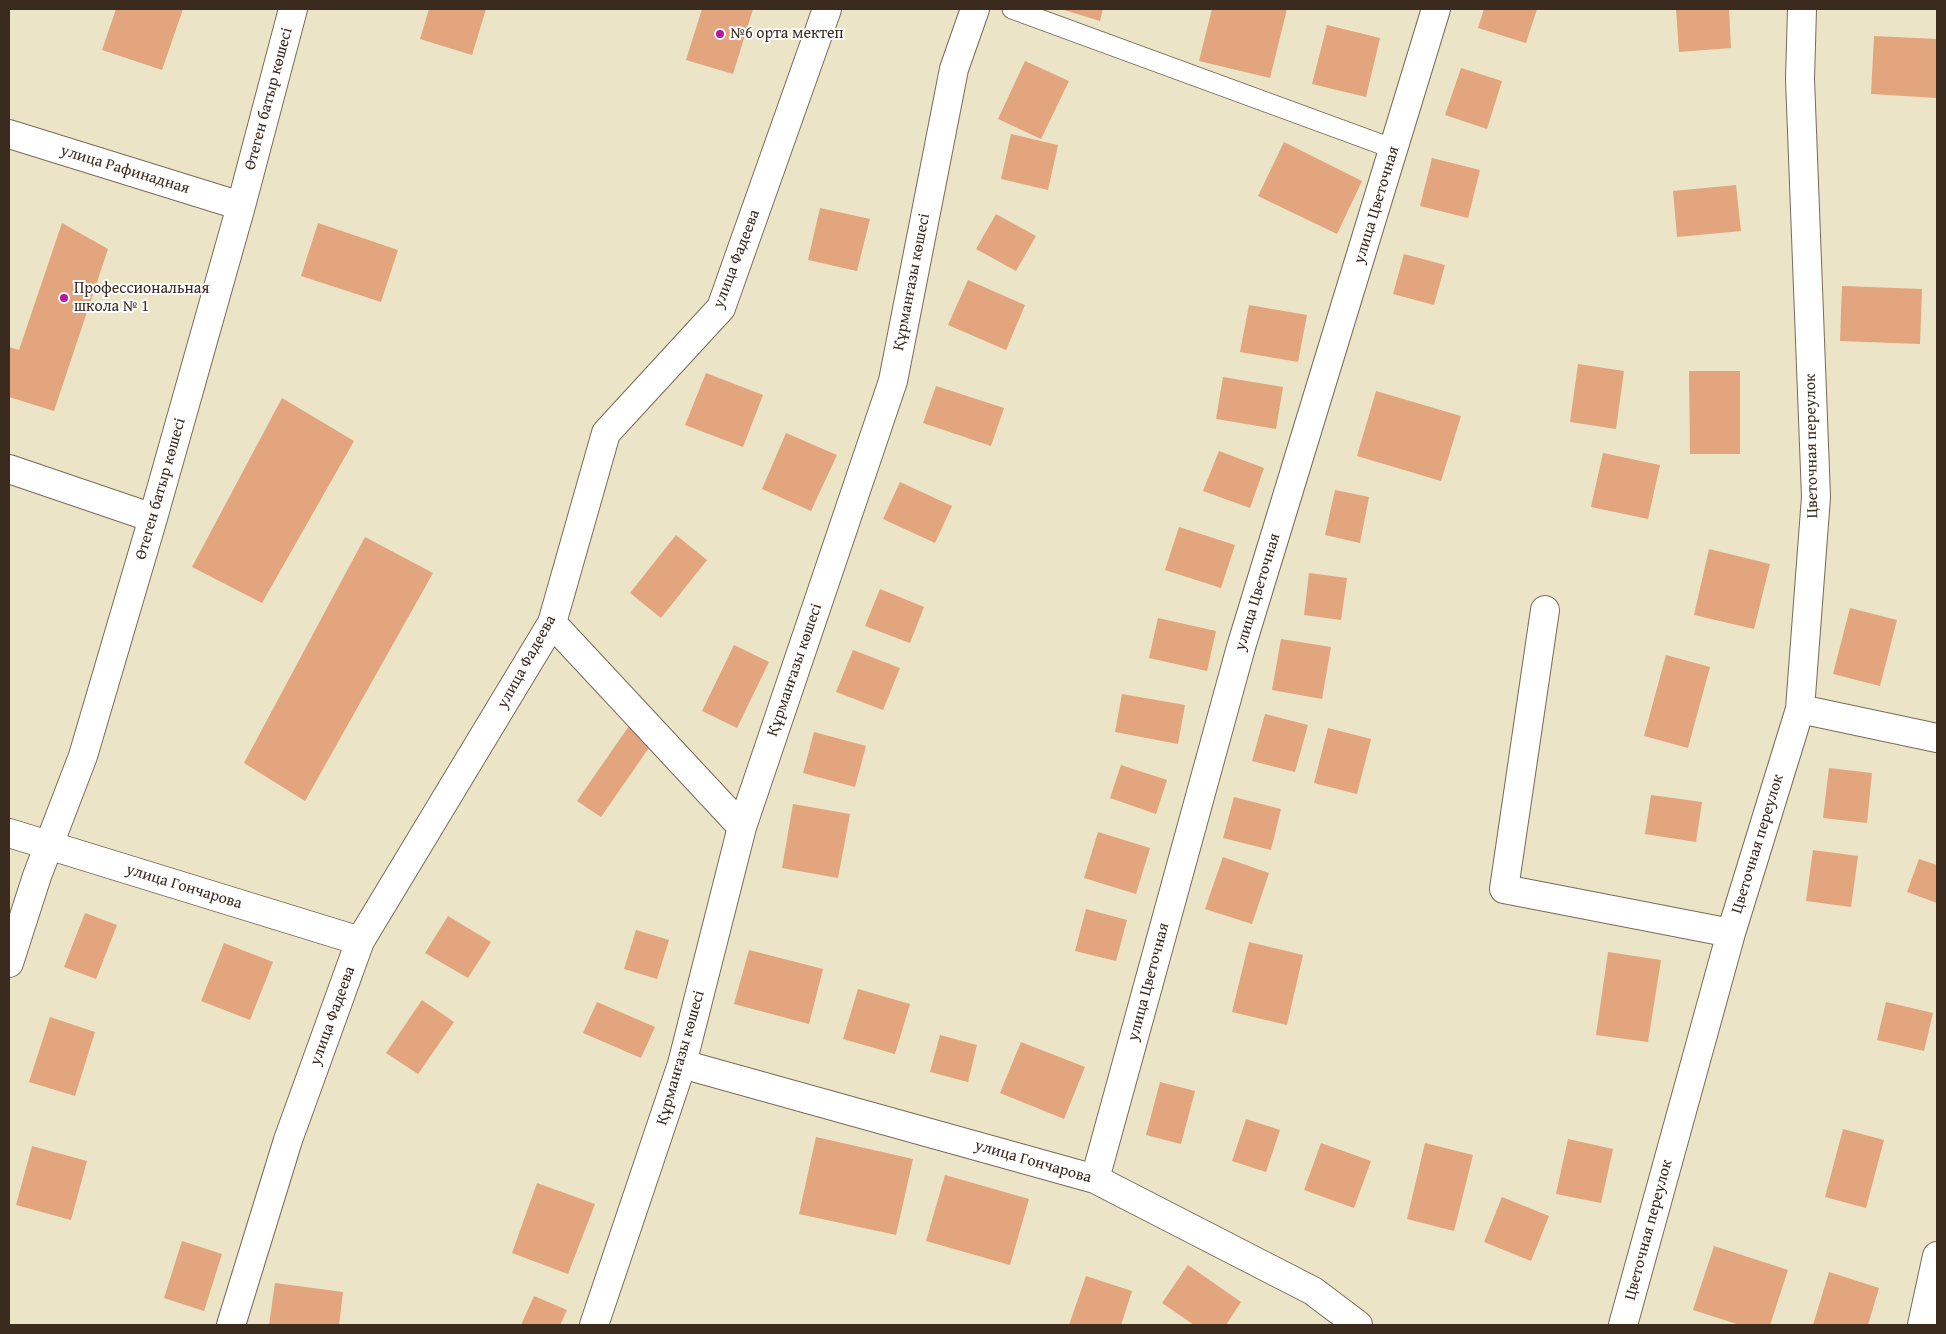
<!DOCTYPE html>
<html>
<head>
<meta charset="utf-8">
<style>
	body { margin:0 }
	#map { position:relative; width:1946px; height:1334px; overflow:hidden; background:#ebe4c6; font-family:"Gentium Book Plus",serif }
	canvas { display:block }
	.frame { position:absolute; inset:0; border:10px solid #3b2a1e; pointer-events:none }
</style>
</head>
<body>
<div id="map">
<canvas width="1946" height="1334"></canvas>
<div class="frame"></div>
</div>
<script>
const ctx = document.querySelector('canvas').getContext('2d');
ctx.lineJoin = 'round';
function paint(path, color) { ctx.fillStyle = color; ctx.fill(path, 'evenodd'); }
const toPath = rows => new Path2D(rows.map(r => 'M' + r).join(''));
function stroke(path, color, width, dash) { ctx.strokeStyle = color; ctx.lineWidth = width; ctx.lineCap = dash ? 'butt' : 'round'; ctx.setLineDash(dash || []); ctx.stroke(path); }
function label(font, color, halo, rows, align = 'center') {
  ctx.font = font + ' "Gentium Book Plus",serif'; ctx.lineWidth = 4; ctx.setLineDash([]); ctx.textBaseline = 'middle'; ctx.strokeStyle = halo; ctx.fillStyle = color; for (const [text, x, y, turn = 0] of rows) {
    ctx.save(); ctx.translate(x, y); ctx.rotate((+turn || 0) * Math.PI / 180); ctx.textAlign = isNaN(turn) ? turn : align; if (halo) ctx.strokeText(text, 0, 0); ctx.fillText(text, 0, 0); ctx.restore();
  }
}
const building = toPath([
	[116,9,183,9,162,70,102,50],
	[429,9,486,9,472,55,420,39],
	[702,9,753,9,733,74,686,60],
	[1061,9,1103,9,1100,21],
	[1212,9,1287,9,1270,78,1199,61],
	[1484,9,1537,9,1526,43,1478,28],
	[1676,9,1729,9,1731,48,1679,52],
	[1327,25,1380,38,1366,97,1312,84],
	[1874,36,1937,39,1937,98,1871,94],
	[1025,61,1069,81,1041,139,998,119],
	[1461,68,1502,81,1487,129,1445,115],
	[1011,134,1058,145,1048,190,1001,179],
	[1284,142,1362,181,1337,234,1258,196],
	[1432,158,1480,170,1468,218,1420,206],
	[1736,185,1741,231,1677,237,1673,191],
	[820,208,870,219,857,271,808,260],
	[996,214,1036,236,1016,271,976,249],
	[62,223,108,249,54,411,9,397,9,347,19,350],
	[318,223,398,250,381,302,301,276],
	[1404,254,1445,265,1434,305,1393,294],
	[968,280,1025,305,1006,350,948,325],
	[1842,286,1922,289,1920,344,1840,341],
	[1249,305,1307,315,1298,362,1240,352],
	[1578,364,1624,371,1616,429,1570,422],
	[1689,371,1740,371,1740,454,1690,454],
	[706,373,763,395,743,447,685,425],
	[1223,377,1283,387,1276,429,1216,419],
	[936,386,1004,408,991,446,923,423],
	[1376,391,1461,416,1441,481,1357,456],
	[282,398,354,441,262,603,192,567],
	[786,433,837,455,811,511,762,489],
	[1219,451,1264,468,1250,508,1203,491],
	[1603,453,1660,465,1648,519,1591,507],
	[900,482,952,506,935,543,883,519],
	[1335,490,1369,497,1360,543,1325,535],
	[1179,527,1235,545,1221,588,1165,570],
	[676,535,707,560,661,618,630,593],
	[365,537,433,573,305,801,244,763],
	[1709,549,1770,564,1754,629,1694,615],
	[1309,573,1347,578,1341,620,1304,615],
	[880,589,924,607,910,643,865,626],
	[1850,608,1897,620,1880,686,1833,674],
	[1158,618,1216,631,1207,671,1149,658],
	[1281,639,1331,647,1322,699,1272,690],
	[734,645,769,662,737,728,702,711],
	[853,650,900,668,883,710,836,692],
	[1666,655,1710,667,1688,748,1644,736],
	[1122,694,1185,705,1178,744,1115,732],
	[1265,714,1308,725,1295,772,1252,761],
	[629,726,653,742,601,817,577,801],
	[1328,728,1371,739,1357,794,1314,783],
	[814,732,866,746,855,787,803,773],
	[1121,765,1167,780,1156,814,1110,798],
	[1829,768,1872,773,1867,823,1823,818],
	[1651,795,1702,802,1696,842,1645,834],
	[1234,797,1281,809,1271,850,1223,838],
	[793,804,850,814,838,878,782,868],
	[1098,832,1150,848,1136,894,1084,878],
	[1813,850,1858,856,1851,907,1806,901],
	[1223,857,1269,873,1252,924,1205,909],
	[1919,859,1937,865,1937,903,1907,892],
	[1086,909,1127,920,1116,961,1075,951],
	[85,913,117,925,96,979,64,967],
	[448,916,491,942,468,978,425,953],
	[636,930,669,940,657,979,624,969],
	[1249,942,1303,955,1287,1025,1232,1012],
	[224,943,273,962,250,1020,201,1001],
	[749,950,823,969,809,1024,734,1004],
	[1608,952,1661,960,1648,1042,1596,1035],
	[858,989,910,1004,895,1054,843,1039],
	[422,1000,454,1022,418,1074,386,1053],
	[597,1002,655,1027,641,1058,583,1033],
	[1886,1002,1933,1013,1924,1051,1877,1040],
	[50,1017,95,1032,75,1096,29,1082],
	[940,1035,977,1045,968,1082,930,1072],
	[1021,1042,1085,1067,1064,1119,1000,1093],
	[1160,1082,1195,1091,1181,1144,1146,1135],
	[1246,1119,1280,1130,1266,1172,1232,1161],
	[1843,1129,1884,1140,1866,1208,1825,1197],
	[816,1137,913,1159,896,1235,799,1214],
	[1568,1139,1613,1149,1601,1203,1556,1194],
	[1321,1143,1371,1161,1354,1208,1304,1190],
	[1425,1143,1473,1155,1454,1231,1407,1219],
	[32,1146,87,1161,71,1220,16,1205],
	[945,1175,1029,1199,1010,1265,926,1241],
	[537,1183,595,1204,568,1274,512,1253],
	[1502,1197,1549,1216,1531,1261,1484,1242],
	[182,1241,222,1254,204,1311,164,1298],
	[1714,1246,1788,1270,1770,1325,1740,1325,1693,1310],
	[1188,1265,1241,1302,1226,1325,1194,1325,1162,1303],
	[1829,1272,1879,1288,1868,1325,1813,1325],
	[1086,1276,1132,1291,1121,1325,1069,1325],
	[275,1283,343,1292,339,1325,269,1325],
	[534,1296,567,1310,560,1325,521,1325]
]);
const lane = toPath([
	[1012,9,1394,149]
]);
const street = toPath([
	[9,134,241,206],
	[9,469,153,518],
	[1545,610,1504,889,1731,933],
	[552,623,742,827],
	[1800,709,1937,738],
	[9,833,360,941],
	[9,963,37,876,83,756,153,518,241,206,293,9],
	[682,1064,1095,1179,1313,1291,1358,1325],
	[1095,1179,1241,647,1436,9],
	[231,1325,288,1140,360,941,552,623,606,433,721,308,827,9],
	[594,1325,682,1064,742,827,893,381,954,69,975,9],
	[1623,1325,1731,933,1800,709,1816,497,1800,79,1802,9],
	[1922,1325,1937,1256]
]);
const markers = [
	[720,34,5,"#b5179e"],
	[64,298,5,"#b5179e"]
];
const poiNames = [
	["№6 орта мектеп",730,34],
	["Профессиональная",74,289],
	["школа № 1",74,307]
];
const streetNames = [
	["Өтеген батыр көшесі",269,99,-75],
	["улица Рафинадная",125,170,17],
	["улица Цветочная",1377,205,-73],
	["улица Фадеева",737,259,-69],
	["Құрманғазы көшесі",912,282,-79],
	["Цветочная переулок",1812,446,-91],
	["Өтеген батыр көшесі",161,489,-74],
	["улица Цветочная",1258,592,-73],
	["улица Фадеева",527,662,-61],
	["Құрманғазы көшесі",795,670,-71],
	["Цветочная переулок",1758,844,-73],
	["улица Гончарова",184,887,17],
	["улица Цветочная",1149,982,-75],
	["улица Фадеева",333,1016,-70],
	["Құрманғазы көшесі",681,1058,-74],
	["улица Гончарова",1033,1162,16],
	["Цветочная переулок",1649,1230,-75]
];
paint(building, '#e2a57e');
stroke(lane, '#796b59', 21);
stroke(street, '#796b59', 30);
stroke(lane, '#fff', 19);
stroke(street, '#fff', 28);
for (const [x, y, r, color] of markers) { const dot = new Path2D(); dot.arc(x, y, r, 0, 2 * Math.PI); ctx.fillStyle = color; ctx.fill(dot); stroke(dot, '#fff', 2); }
label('16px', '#3b2a1e', '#fff', poiNames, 'left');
label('16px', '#3b2a1e', '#fff', streetNames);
</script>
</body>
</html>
